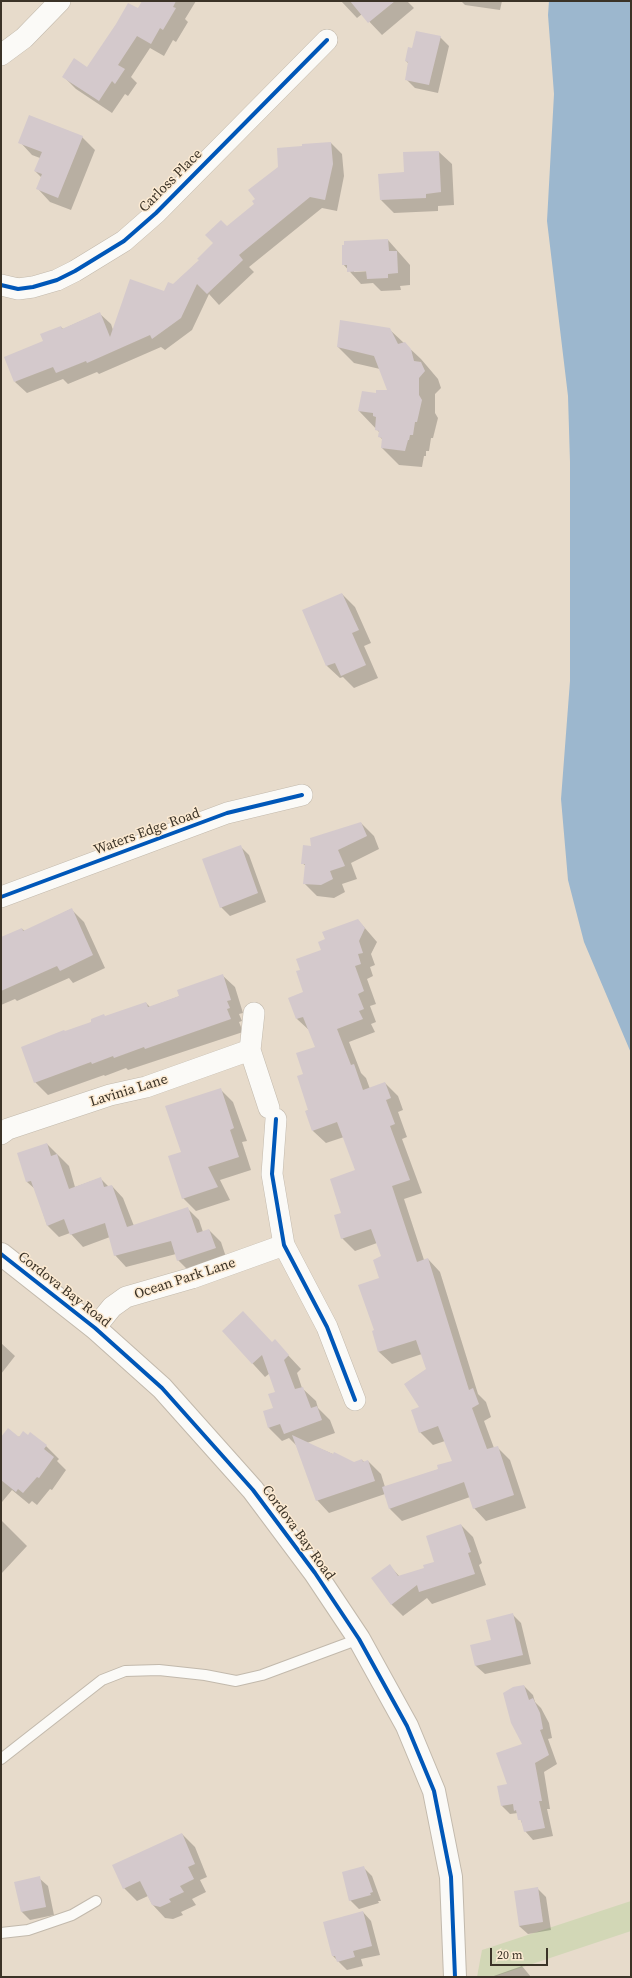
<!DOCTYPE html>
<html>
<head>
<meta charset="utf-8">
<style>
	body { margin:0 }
	#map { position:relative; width:632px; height:1978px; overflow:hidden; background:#e7dbcb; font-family:"Source Serif 4",serif }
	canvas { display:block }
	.frame { position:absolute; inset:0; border:2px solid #3b3327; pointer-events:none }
	.scale { position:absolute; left:490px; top:1948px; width:58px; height:18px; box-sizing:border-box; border:2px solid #3b3327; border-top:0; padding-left:5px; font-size:12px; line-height:14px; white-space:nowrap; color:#3b3327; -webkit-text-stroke:3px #fcead2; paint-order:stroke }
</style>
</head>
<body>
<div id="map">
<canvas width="632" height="1978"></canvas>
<div class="frame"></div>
<div class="scale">20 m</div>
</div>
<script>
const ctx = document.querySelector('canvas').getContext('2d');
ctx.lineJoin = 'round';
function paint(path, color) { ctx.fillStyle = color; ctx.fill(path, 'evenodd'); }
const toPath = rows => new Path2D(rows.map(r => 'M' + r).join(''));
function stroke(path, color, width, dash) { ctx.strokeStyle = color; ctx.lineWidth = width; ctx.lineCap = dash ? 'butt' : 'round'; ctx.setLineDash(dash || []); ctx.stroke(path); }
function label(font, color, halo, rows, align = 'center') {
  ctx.font = font + ' "Source Serif 4",serif'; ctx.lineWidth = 3; ctx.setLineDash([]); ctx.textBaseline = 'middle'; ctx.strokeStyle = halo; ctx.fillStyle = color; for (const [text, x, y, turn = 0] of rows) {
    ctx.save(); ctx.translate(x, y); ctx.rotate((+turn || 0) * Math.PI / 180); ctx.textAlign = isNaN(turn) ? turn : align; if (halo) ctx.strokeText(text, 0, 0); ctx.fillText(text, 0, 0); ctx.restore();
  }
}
const green = toPath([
	[631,1901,631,1931,493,1977,477,1977,482,1950]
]);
const water = toPath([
	[549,1,631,1,631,1053,584,942,568,880,561,799,570,681,570,462,568,396,547,221,554,94,548,15]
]);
const shadow = toPath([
	[143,1,196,1,185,19,188,22,176,42,173,40,164,56,150,48,131,77,137,83,128,96,125,94,112,113,76,89,63,76,87,68,138,9],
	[341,1,407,1,414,8,382,35,362,14,357,18],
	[461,1,502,1,500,10,465,5],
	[440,37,449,46,438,93,415,88,406,79,409,64,406,61,413,49],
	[82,137,95,150,71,210,50,202,38,189,42,178,35,171,40,158,32,155,20,142],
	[331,143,342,154,344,176,337,211,322,208,249,267,254,272,219,305,209,294,192,330,165,350,161,347,99,374,97,372,68,384,63,379,27,393,15,382,44,342,61,327,63,329,99,313,111,324,113,330,165,292,200,260,227,227,256,204,303,147],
	[439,152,452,164,454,205,438,206,438,211,394,213,381,200,405,173],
	[388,240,410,265,410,285,400,286,401,290,381,291,373,283,361,284,343,264],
	[354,270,371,271,354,272],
	[389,329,421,359,438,379,441,388,435,394,435,413,438,418,433,438,431,438,429,451,426,451,426,456,424,456,422,467,399,465,382,448,383,440,379,436,380,433,359,411,377,395,389,391,380,369,354,363,338,347],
	[342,594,355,607,371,643,364,646,378,678,354,688,343,677,340,678,327,666],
	[361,823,374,836,379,849,351,863,357,879,342,884,345,892,334,898,317,896,304,883,306,866,302,863,312,847],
	[240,846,249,855,266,902,230,916,221,907],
	[71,909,84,922,105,968,73,983,69,978,17,1001,15,999,1,1005,1,942,22,929,25,931],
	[358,920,377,942,371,954,375,965,370,967,373,976,367,979,376,1004,370,1006,376,1022,371,1024,375,1032,349,1042,361,1073,366,1078,370,1089,385,1083,398,1096,403,1110,398,1112,407,1137,402,1139,422,1193,404,1199,424,1260,428,1259,440,1272,478,1394,486,1402,491,1417,484,1421,494,1448,497,1447,510,1460,526,1508,486,1521,474,1508,470,1497,402,1521,390,1509,385,1494,329,1513,317,1500,298,1447,289,1438,282,1441,269,1428,264,1412,275,1408,277,1392,270,1373,265,1377,223,1331,272,1343,287,1354,301,1369,297,1373,302,1388,316,1401,318,1408,330,1420,335,1433,307,1443,354,1463,362,1460,364,1462,368,1461,381,1474,385,1487,440,1469,453,1461,445,1441,433,1445,420,1432,420,1407,427,1370,422,1354,392,1364,379,1352,373,1331,375,1331,382,1256,377,1243,355,1251,342,1238,342,1214,356,1171,344,1137,326,1143,313,1131,306,1111,309,1110,304,1075,316,1047,310,1031,297,1019,305,993,301,970,323,951,326,940],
	[222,975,235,987,243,1013,239,1014,242,1021,239,1022,243,1032,128,1070,126,1068,105,1076,104,1075,48,1095,35,1082,65,1032,146,1003,150,1007,180,996],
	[220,1089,233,1102,247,1141,242,1142,251,1170,220,1180,230,1200,196,1211,183,1198,182,1153],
	[47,1144,69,1166,75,1187,100,1178,109,1187,112,1186,123,1198,134,1226,187,1208,199,1220,203,1232,209,1230,221,1242,227,1260,190,1272,178,1260,176,1254,126,1267,115,1255,110,1237,83,1247,70,1233,59,1237,47,1225,35,1189,27,1182],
	[1,1343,15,1356,1,1374],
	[28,1436,46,1446,59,1459,57,1461,66,1470,52,1490,50,1489,37,1505,32,1501,29,1504,12,1490,2,1502,1,1438],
	[1,1520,27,1546,1,1574],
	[461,1525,473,1537,482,1563,479,1565,486,1585,432,1604,427,1598,403,1616,391,1604,390,1566,400,1577,426,1568,436,1562],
	[513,1615,521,1623,531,1664,485,1674,476,1666,471,1646,492,1641],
	[524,1686,533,1695,535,1702,541,1708,549,1723,552,1738,548,1739,557,1764,544,1772,550,1809,547,1809,553,1836,533,1840,525,1831,518,1813,510,1814,502,1806,524,1744],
	[182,1834,195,1847,207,1877,200,1880,206,1892,192,1899,196,1905,181,1912,183,1915,173,1919,165,1918,152,1904,148,1896,137,1901,124,1888],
	[363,1867,372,1876,381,1901,378,1901,379,1903,359,1909,350,1900],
	[39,1878,48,1886,54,1915,30,1920,21,1911],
	[537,1888,546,1897,551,1930,528,1934,519,1926],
	[363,1912,371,1921,380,1955,361,1959,363,1966,347,1970,333,1956],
	[522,1966,531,1977,491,1977]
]);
const building = toPath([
	[142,1,176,1,173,7,176,8,163,30,160,28,151,44,137,36,118,65,125,69,115,84,112,81,99,101,62,77,74,58,87,67,116,24,128,3,138,8],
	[350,1,395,1,368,23],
	[416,31,441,36,429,85,405,80,408,62,405,61,408,47,412,48],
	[29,115,83,136,58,198,36,189,42,174,34,171,42,152,18,143],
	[331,142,333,164,325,200,310,197,239,255,243,260,207,294,197,284,181,318,152,339,150,335,87,363,86,361,56,373,53,367,14,382,4,357,43,341,40,334,61,326,62,329,100,312,110,337,130,279,164,291,168,282,173,284,199,260,197,259,213,243,205,235,221,220,227,226,254,204,252,201,255,199,248,190,278,167,277,148,302,146,302,144],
	[439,151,441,192,426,194,426,198,380,200,378,174,404,172,403,152],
	[388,239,389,251,397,251,398,273,388,274,388,278,367,279,366,271,347,272,347,265,342,265,342,245,344,245,344,241],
	[340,320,390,328,398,344,405,342,411,349,414,361,421,362,425,371,419,378,419,395,422,400,417,422,415,422,413,435,410,435,409,440,408,440,405,451,381,448,382,438,378,437,379,431,375,430,376,417,373,416,373,413,358,411,362,391,376,393,376,390,387,390,374,356,337,347],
	[342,593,359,630,352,633,366,665,341,676,335,663,326,666,302,610],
	[361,822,367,836,338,850,345,866,330,871,333,879,321,885,303,884,305,864,301,864,303,845,311,846,310,838],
	[241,845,258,893,220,908,202,859],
	[72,908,93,955,60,971,57,966,1,991,1,937,22,928,23,931],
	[358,919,365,928,359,941,363,953,358,954,361,964,355,966,364,991,358,994,364,1009,359,1011,363,1019,337,1029,351,1065,354,1064,363,1090,385,1082,391,1098,386,1100,395,1124,390,1126,410,1180,392,1186,417,1262,428,1258,469,1390,473,1388,479,1404,472,1408,487,1449,498,1446,514,1495,473,1509,464,1482,389,1509,382,1487,438,1469,437,1465,452,1461,438,1426,419,1433,411,1410,419,1407,404,1384,426,1369,416,1340,378,1352,372,1331,374,1330,358,1285,379,1278,373,1260,381,1256,371,1229,341,1239,334,1215,341,1213,330,1179,355,1170,337,1122,312,1131,305,1111,308,1110,297,1076,303,1074,296,1053,315,1047,303,1017,296,1019,288,998,303,992,296,971,300,970,296,959,321,950,318,942,325,939,322,932],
	[223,974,231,1000,227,1001,230,1008,227,1009,231,1019,145,1049,144,1047,114,1058,113,1056,92,1064,91,1062,34,1083,21,1047,64,1030,65,1031,91,1022,91,1019,104,1014,105,1016,146,1002,148,1007,179,996,177,990],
	[221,1088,234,1128,230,1130,239,1157,208,1167,218,1187,182,1199,168,1156,181,1152,165,1106],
	[47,1143,51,1156,57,1154,69,1189,101,1177,104,1187,112,1185,127,1227,188,1207,197,1233,209,1229,216,1248,177,1261,171,1241,114,1256,105,1223,70,1235,64,1219,47,1226,31,1181,26,1182,17,1153],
	[243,1311,272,1342,275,1339,289,1355,284,1360,295,1389,303,1387,311,1408,317,1406,322,1420,284,1434,280,1424,268,1428,263,1411,273,1408,268,1394,275,1392,262,1355,252,1364,222,1331],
	[8,1428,19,1437,23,1431,28,1435,30,1432,47,1445,44,1449,54,1457,39,1478,37,1477,23,1493,18,1489,16,1492,1,1480,1,1437],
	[292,1435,333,1454,334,1452,354,1462,362,1459,363,1462,368,1460,375,1481,316,1501],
	[461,1524,471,1552,468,1553,475,1574,419,1592,417,1585,391,1605,371,1578,390,1564,398,1576,424,1568,423,1565,434,1562,426,1536],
	[513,1613,523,1655,475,1666,470,1645,491,1640,486,1620],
	[524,1685,529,1700,533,1698,540,1713,543,1729,540,1730,549,1755,535,1763,542,1801,539,1801,545,1828,524,1832,521,1820,518,1820,516,1810,514,1811,513,1804,501,1806,497,1786,507,1784,496,1753,522,1744,511,1723,503,1693,513,1687],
	[182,1833,195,1864,188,1867,194,1879,180,1886,184,1892,169,1899,171,1902,160,1907,152,1905,140,1881,123,1889,112,1865],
	[364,1866,373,1892,370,1893,371,1895,349,1901,342,1872],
	[40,1876,46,1907,21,1912,14,1882],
	[538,1887,543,1922,519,1926,514,1891],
	[363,1911,372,1946,353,1951,355,1957,337,1962,335,1956,332,1956,323,1922]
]);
const service = toPath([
	[1,1759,102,1680,125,1671,159,1670,205,1675,236,1681,262,1675,359,1639],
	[1,1933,28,1930,72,1915,96,1901]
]);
const minor = toPath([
	[1,55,24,38,60,1],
	[1,285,18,289,33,287,57,280,75,271,124,241,156,213,327,40],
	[1,897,227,813,302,795],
	[254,1013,250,1050,269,1108],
	[276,1119,272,1174,284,1245,327,1327,355,1400],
	[1,1134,8,1129,110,1095,146,1087,250,1050],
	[95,1328,112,1307,126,1297,192,1278,284,1245]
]);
const secondary = toPath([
	[1,1254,95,1328,162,1388,253,1490,315,1573,359,1639,407,1726,434,1791,451,1877,455,1977]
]);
const cycleway = toPath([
	[1,285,18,289,33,287,57,280,75,271,124,241,156,213,327,40],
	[1,897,227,813,302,795],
	[276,1119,272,1174,284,1245,327,1327,355,1400],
	[1,1254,95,1328,162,1388,253,1490,315,1573,359,1639,407,1726,434,1791,451,1877,455,1977]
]);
const streetNames = [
	["Carloss Place",171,181,-45],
	["Waters Edge Road",147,832,-20],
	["Lavinia Lane",129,1091,-17],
	["Ocean Park Lane",185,1279,-18],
	["Cordova Bay Road",64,1290,38],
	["Cordova Bay Road",298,1533,54]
];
paint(green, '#d2d7b6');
paint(water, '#9cb7ce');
paint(shadow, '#0003');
paint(building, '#d4c9cc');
stroke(service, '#c2b9ac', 12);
stroke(minor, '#c2b9ac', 22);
stroke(secondary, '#c2b9ac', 24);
stroke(service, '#fbfaf7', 10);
stroke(minor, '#fbfaf7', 21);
stroke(secondary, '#fbfaf7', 22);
stroke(cycleway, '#0057b8', 4);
label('14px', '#3b3327', '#fcead2', streetNames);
</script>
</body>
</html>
